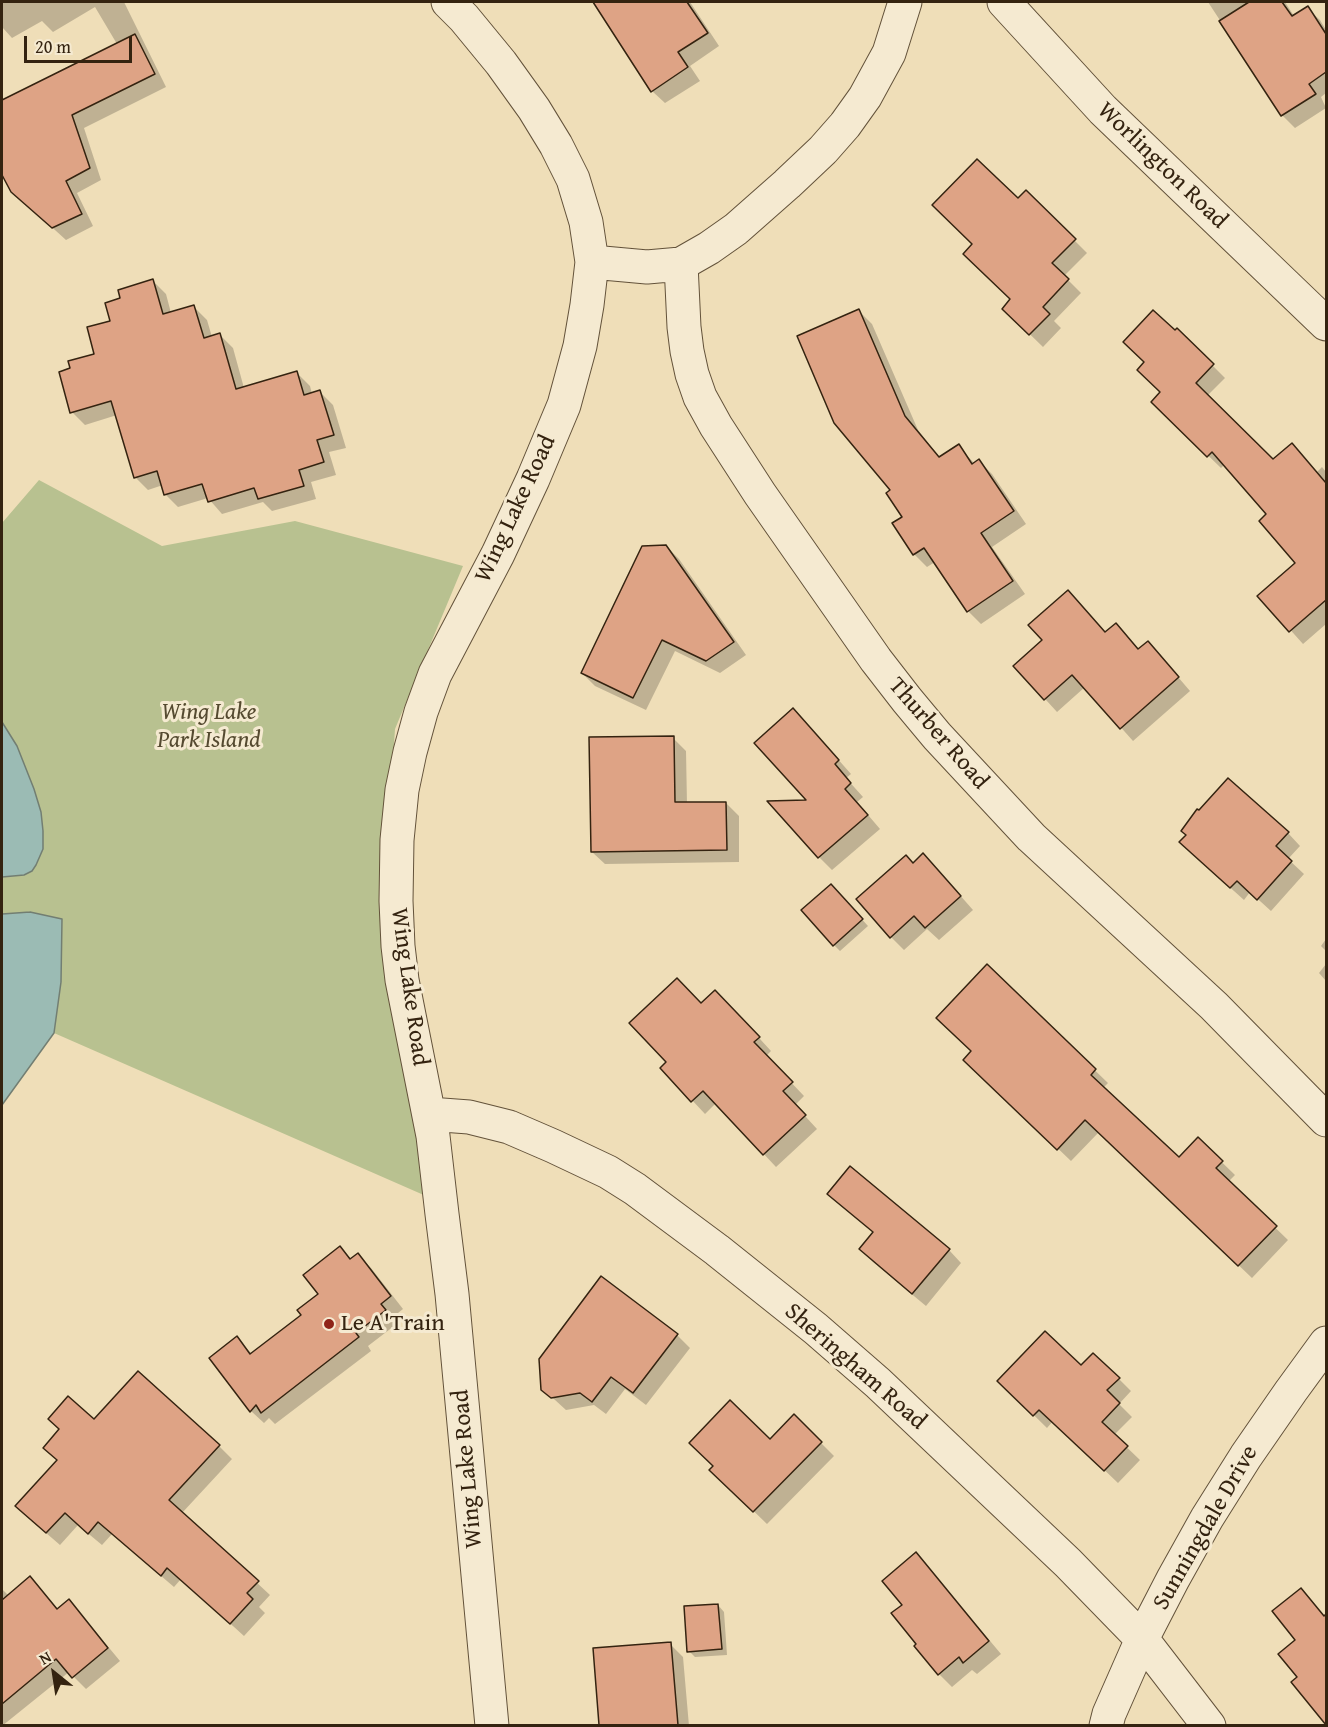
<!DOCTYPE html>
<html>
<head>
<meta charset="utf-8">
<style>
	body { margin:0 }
	#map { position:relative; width:1328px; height:1727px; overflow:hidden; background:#efdeb8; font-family:"Gentium Book Plus",serif }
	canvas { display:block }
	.frame { position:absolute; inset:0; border:3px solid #342310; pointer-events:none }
	.north { position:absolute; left:24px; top:1643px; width:60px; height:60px; -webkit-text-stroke:4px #f5ead1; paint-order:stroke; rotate:330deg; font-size:16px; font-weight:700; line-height:24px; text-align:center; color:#342310 }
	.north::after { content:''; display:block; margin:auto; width:21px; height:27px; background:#342310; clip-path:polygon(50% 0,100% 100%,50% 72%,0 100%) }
	.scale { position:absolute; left:24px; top:36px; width:108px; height:27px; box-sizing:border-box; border:3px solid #342310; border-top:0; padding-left:8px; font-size:18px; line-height:21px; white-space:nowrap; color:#342310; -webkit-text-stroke:4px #f5ead1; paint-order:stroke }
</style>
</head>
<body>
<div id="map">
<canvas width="1328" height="1727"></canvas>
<div class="frame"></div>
<div class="north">N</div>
<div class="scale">20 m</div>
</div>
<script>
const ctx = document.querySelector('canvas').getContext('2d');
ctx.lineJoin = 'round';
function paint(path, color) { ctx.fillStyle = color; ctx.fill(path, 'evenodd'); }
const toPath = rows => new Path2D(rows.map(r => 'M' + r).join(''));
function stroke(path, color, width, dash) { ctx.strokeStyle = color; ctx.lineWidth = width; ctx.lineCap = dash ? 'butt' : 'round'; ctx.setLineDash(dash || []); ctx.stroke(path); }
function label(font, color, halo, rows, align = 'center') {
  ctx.font = font + ' "Gentium Book Plus",serif'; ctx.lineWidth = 6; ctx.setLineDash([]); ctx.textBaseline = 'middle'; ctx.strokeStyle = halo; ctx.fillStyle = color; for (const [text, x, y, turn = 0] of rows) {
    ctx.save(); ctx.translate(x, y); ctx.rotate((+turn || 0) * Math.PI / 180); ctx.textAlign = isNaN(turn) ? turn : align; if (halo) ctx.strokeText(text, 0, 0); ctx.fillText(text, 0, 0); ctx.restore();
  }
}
const green = toPath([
	[39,480,162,546,295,521,463,566,395,729,389,822,426,1196,54,1033,61,982,62,920,30,912,2,914,2,877,24,875,36,865,43,849,43,831,17,746,2,722,2,523]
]);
const water = toPath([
	[2,722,17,746,34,789,41,812,43,831,43,849,36,865,32,871,24,875,2,877,2,722],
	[30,912,62,919,61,982,54,1033,2,1105,2,914,30,912]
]);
const shadow = toPath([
	[2,2,124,2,166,87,84,128,101,180,77,193,93,226,66,240,12,191,2,171,2,102,117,44,95,7,53,32,42,21,12,38,2,27],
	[594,2,690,2,719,46,690,66,700,81,665,103,652,91],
	[1208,2,1285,2,1294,16,1307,8,1320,20,1326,30,1326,93,1321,97,1326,108,1295,128,1282,115],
	[1026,192,1087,253,1064,276,1081,293,1054,321,1061,328,1043,347,1004,309,1012,300,1018,200],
	[153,281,166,294,171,313,194,307,207,320,212,337,220,335,233,348,244,388,297,373,310,386,312,394,320,392,333,405,346,448,329,452,336,475,311,482,316,499,272,511,263,502,222,514,208,498,178,507,165,494,163,485,148,490,135,477,117,415,85,425,72,412,72,370,96,355,122,299],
	[859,311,872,324,918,430,940,458,958,446,975,464,979,461,992,474,1026,524,992,547,1025,594,981,624,968,611,935,562,927,567,914,554,904,517,892,490],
	[1177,330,1225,378,1207,396,1273,461,1292,445,1317,472,1322,467,1326,472,1326,624,1303,644,1260,596,1298,563,1268,515,1224,465,1221,468,1153,402,1162,392,1175,332],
	[666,546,679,559,746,655,720,673,675,651,646,710,595,686,582,673],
	[1106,634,1139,651,1160,656,1190,691,1133,741,1085,687,1057,712,1015,666],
	[806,723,851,774,846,778,863,797,857,802,880,829,832,870,819,857,809,802],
	[673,738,686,751,687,804,726,803,739,816,739,862,605,864,592,852],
	[1288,833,1300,846,1288,859,1304,874,1271,911,1250,892,1244,900,1194,855],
	[913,864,936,868,973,910,939,940,927,929,904,950,891,937],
	[837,892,868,926,840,951,834,945],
	[1326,939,1326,951,1321,946],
	[1326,964,1326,981,1319,973],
	[987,966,1108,1083,1103,1088,1179,1159,1198,1139,1235,1175,1228,1182,1288,1240,1252,1278,1099,1132,1071,1161,978,1072,972,1051],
	[728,1004,771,1051,766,1056,804,1096,795,1105,817,1129,776,1167,716,1103,705,1114,662,1068,668,1062,701,1005],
	[829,1194,949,1250,961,1263,926,1306,873,1262,861,1249,874,1233],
	[340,1248,352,1260,358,1255,371,1268,403,1309,393,1317,398,1323,368,1346,371,1351,275,1424,269,1418,264,1423,251,1411,211,1359,237,1338,252,1354,303,1315,320,1295],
	[677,1335,690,1348,646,1405,625,1389,606,1414,594,1405,566,1410,543,1389],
	[1081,1367,1119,1379,1131,1391,1119,1404,1132,1417,1114,1435,1140,1460,1118,1483,1053,1421,1047,1428,999,1381],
	[794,1416,834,1456,767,1524,711,1470,770,1441],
	[94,1421,219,1446,232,1459,182,1513,270,1595,259,1607,265,1613,244,1636,181,1579,174,1587,112,1534,102,1545,78,1525,60,1545,30,1519],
	[928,1567,1001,1654,977,1674,972,1670,952,1687,939,1674,918,1644,904,1605],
	[30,1579,58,1609,69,1601,81,1614,120,1661,86,1689,69,1672,2,1726,2,1589,9,1596],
	[1301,1590,1326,1619,1326,1721,1315,1709,1299,1677,1297,1640],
	[718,1605,724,1612,727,1655,695,1657,689,1651],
	[670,1644,683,1657,689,1726,600,1726,594,1650]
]);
const building = toPath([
	[593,2,687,2,708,33,678,52,688,67,651,92,593,2],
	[1249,2,1282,2,1292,16,1308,6,1326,34,1326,72,1309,84,1316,94,1281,116,1219,21,1249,2],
	[135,34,155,74,72,115,90,168,66,181,82,214,52,228,11,192,2,175,2,100,135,34],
	[977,159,1018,198,1026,190,1076,239,1052,263,1069,279,1043,307,1050,314,1029,335,1002,309,1010,299,963,254,972,244,932,205,977,159],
	[153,279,163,314,194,305,204,338,220,333,236,389,297,371,304,395,320,390,334,435,317,440,324,462,299,470,304,486,258,499,254,488,208,502,202,484,164,495,157,471,134,478,111,401,70,413,59,372,70,368,68,361,94,354,87,327,110,321,105,303,120,298,118,290,153,279],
	[859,309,905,416,939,457,959,444,972,464,979,459,1014,511,981,533,1013,581,967,612,924,548,913,555,892,523,902,517,886,493,890,490,834,423,797,336,859,309],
	[1153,310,1175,330,1177,328,1214,364,1196,383,1273,459,1292,443,1326,483,1326,600,1289,632,1257,596,1295,563,1259,521,1266,514,1212,452,1207,457,1151,402,1160,392,1137,370,1144,362,1123,342,1153,310],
	[666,545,734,642,706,661,662,640,633,698,581,673,642,546,666,545],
	[1068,590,1105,632,1116,623,1138,649,1148,641,1179,677,1120,729,1072,675,1044,700,1013,666,1042,640,1028,625,1068,590],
	[793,708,839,760,835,764,851,783,845,789,868,815,818,858,767,801,806,800,754,743,793,708],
	[674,736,675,802,726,802,727,850,591,852,589,737,674,736],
	[1228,778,1289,832,1276,846,1292,861,1257,900,1237,881,1230,888,1179,842,1186,835,1181,831,1197,809,1199,810,1228,778],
	[923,853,961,896,925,928,914,916,890,938,856,899,906,855,913,863,923,853],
	[831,884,863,919,833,946,801,910,831,884],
	[987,964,1096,1069,1091,1075,1179,1157,1198,1137,1223,1161,1216,1168,1277,1226,1238,1266,1085,1120,1057,1150,963,1060,971,1051,936,1018,987,964],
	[677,978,701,1003,715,990,760,1037,754,1042,793,1082,783,1091,806,1115,763,1155,703,1091,691,1102,660,1068,666,1062,629,1023,677,978],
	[850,1166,950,1249,912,1294,859,1249,873,1232,827,1194,850,1166],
	[340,1246,350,1259,358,1253,391,1296,381,1304,386,1310,356,1333,359,1337,261,1413,256,1405,250,1412,209,1358,237,1336,250,1354,301,1315,297,1310,318,1294,303,1275,340,1246],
	[601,1276,678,1334,633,1393,611,1377,592,1402,580,1393,551,1398,541,1390,539,1359,601,1276],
	[1045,1331,1081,1365,1093,1353,1120,1378,1107,1390,1120,1403,1102,1422,1128,1446,1104,1471,1039,1410,1033,1416,997,1381,1045,1331],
	[138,1371,220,1445,169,1500,259,1581,247,1593,253,1599,230,1624,167,1568,161,1576,98,1522,88,1534,65,1513,46,1533,15,1506,57,1460,43,1448,59,1429,48,1419,68,1396,94,1419,138,1371],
	[730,1400,770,1439,794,1414,822,1442,753,1512,709,1470,713,1466,689,1443,730,1400],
	[916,1552,989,1641,963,1663,959,1657,938,1675,914,1646,916,1644,891,1613,902,1605,882,1581,916,1552],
	[30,1576,57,1609,69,1599,108,1648,72,1678,56,1659,2,1704,2,1600,30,1576],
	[1301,1588,1324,1616,1326,1614,1326,1725,1291,1682,1297,1677,1278,1654,1295,1640,1272,1611,1301,1588],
	[718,1604,722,1649,687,1652,684,1606,718,1604],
	[671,1642,678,1725,599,1725,593,1648,671,1642]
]);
const street = toPath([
	[448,2,464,18,501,63,534,109,556,145,573,179,586,222,592,262,587,305,580,346,564,405,533,479,498,554,435,674,421,712,410,752,402,790,397,840,396,901,398,946,402,980,433,1136,442,1214,452,1294,492,1726],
	[1004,2,1103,110,1326,324],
	[592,262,647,267,681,264,709,248,736,229,787,184,823,150,845,125,865,97,889,53,905,2],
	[681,264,684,327,687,351,692,374,700,397,716,426,760,494,876,660,907,700,937,736,1031,837,1214,1006,1326,1120],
	[429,1114,469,1117,509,1127,553,1146,608,1172,635,1189,717,1250,816,1329,878,1383,1068,1563,1142,1639,1209,1726],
	[1106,1726,1109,1714,1142,1639,1173,1579,1207,1518,1246,1456,1291,1391,1326,1343]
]);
const markers = [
	[329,1324,6,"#8f2418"]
];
const streetNames = [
	["Worlington Road",1162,166,44],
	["Wing Lake Road",516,509,-65],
	["Thurber Road",938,734,49],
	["Wing Lake Road",409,987,82],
	["Sheringham Road",855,1367,41],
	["Wing Lake Road",468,1469,-95],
	["Sunningdale Drive",1206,1528,-60]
];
const parkNames = [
	["Wing Lake",209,713],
	["Park Island",209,741]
];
const poiNames = [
	["Le A'Train",341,1324]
];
paint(green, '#b8c190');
paint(water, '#9bbbb4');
stroke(water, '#727e72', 1.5);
paint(shadow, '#0003');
paint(building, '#dea385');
stroke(building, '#342310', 1.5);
stroke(street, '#63523a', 35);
stroke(street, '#f5ead1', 33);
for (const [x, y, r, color] of markers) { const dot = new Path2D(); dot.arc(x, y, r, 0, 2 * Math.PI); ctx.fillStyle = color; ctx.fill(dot); stroke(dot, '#f5ead1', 2); }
label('24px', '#342310', '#f5ead1', streetNames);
label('italic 24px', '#554a30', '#f5ead1', parkNames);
label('24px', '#342310', '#f5ead1', poiNames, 'left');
</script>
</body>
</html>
